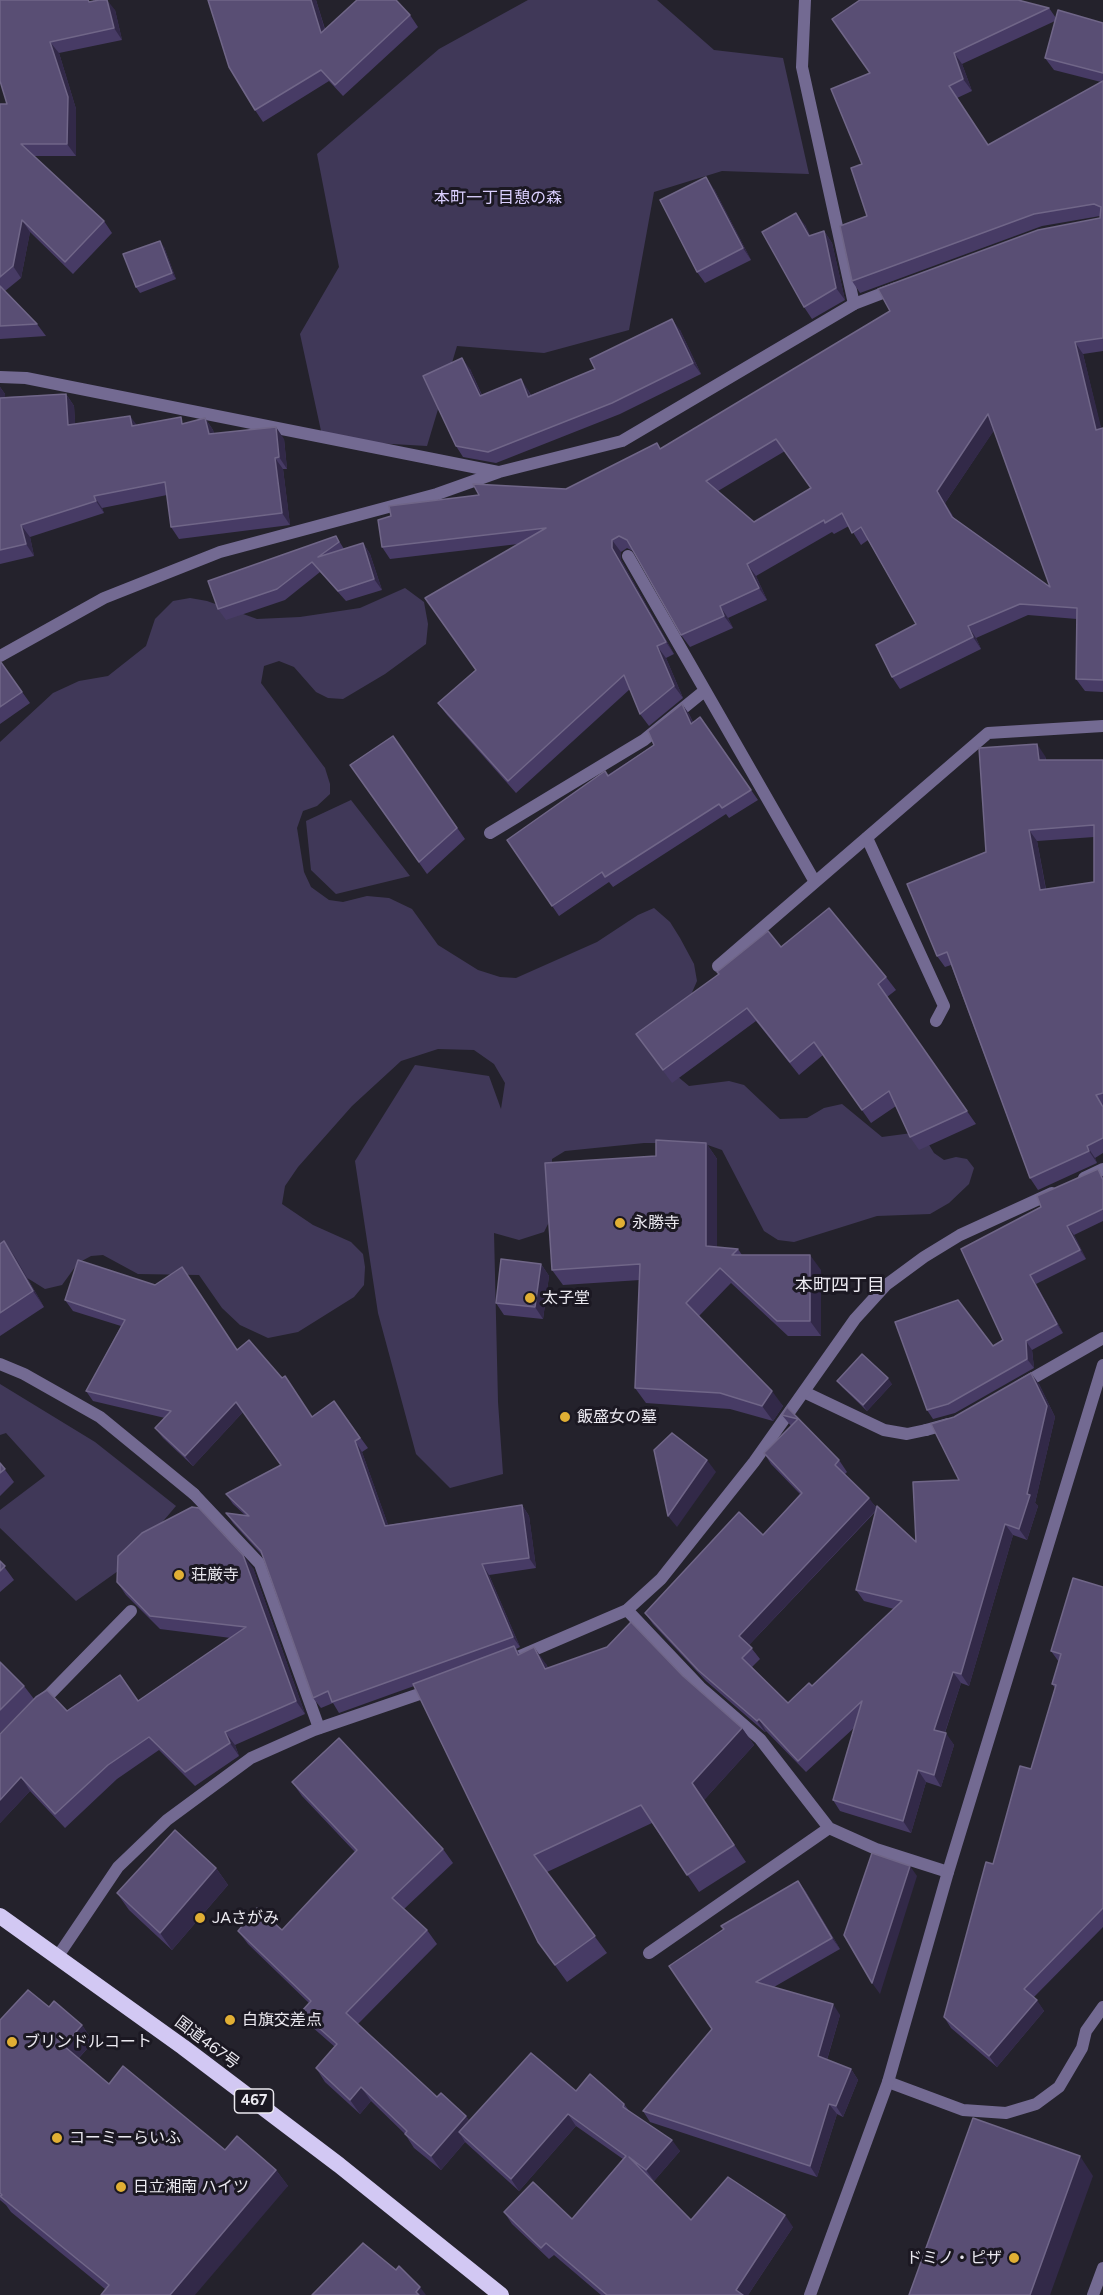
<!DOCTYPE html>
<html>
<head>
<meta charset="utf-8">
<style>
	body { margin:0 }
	canvas { display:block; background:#24222c }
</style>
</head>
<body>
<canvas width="1103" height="2295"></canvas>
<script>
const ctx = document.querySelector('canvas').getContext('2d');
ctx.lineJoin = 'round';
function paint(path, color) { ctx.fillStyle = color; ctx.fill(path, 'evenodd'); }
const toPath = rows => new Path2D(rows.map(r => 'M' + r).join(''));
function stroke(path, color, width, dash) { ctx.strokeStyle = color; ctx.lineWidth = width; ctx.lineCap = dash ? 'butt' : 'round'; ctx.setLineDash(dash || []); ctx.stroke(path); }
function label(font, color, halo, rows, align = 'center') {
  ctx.font = font + ' Figtree,"Noto Sans JP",sans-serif'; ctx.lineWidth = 6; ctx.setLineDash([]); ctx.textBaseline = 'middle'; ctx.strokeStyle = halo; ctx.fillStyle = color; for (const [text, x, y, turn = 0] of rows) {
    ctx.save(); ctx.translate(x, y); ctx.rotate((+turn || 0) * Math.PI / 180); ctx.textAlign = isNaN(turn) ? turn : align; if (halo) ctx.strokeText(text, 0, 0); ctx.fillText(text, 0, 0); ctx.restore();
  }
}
const green = toPath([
	[528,0,657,0,714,50,783,58,809,174,722,171,654,192,629,330,544,353,457,346,427,446,323,440,300,334,339,267,317,154,439,49],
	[405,588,424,602,428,624,426,644,385,674,343,699,328,698,316,692,294,667,279,661,264,666,261,683,325,768,330,784,330,794,317,806,303,811,297,828,304,872,311,887,329,900,343,902,367,896,389,898,412,909,438,945,478,970,500,977,516,978,597,942,638,915,654,908,670,922,680,938,694,964,697,981,687,1004,677,1076,689,1086,729,1081,744,1085,780,1119,807,1118,824,1108,842,1104,882,1137,912,1133,923,1135,934,1153,944,1160,956,1157,967,1159,974,1168,969,1184,949,1203,930,1214,877,1216,794,1242,778,1240,764,1231,722,1150,702,1143,644,1143,565,1151,552,1159,551,1218,544,1232,519,1240,494,1233,498,1402,503,1474,450,1488,416,1454,378,1313,355,1161,415,1065,489,1076,501,1109,505,1083,494,1064,474,1050,438,1049,401,1061,352,1106,298,1167,285,1186,282,1204,313,1225,351,1242,363,1254,365,1267,364,1285,354,1297,298,1332,268,1338,240,1325,222,1308,199,1275,138,1274,103,1255,91,1256,78,1263,62,1285,45,1289,0,1261,0,742,53,693,79,681,108,676,146,646,155,619,173,601,190,598,207,601,257,619,300,617,360,608],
	[351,800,410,876,336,894,311,870,306,821],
	[0,1384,95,1442,176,1506,125,1566,76,1601,0,1528,0,1510,45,1476,6,1433,0,1435]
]);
const service = toPath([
	[805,0,802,67,854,304],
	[867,838,944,1006,936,1021],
	[804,1392,884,1430,907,1434,926,1430],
	[194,1494,260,1564,319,1728],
	[627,1610,700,1687,760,1739,829,1828,876,1849,948,1872],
	[40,1704,131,1611],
	[649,1953,829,1828]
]);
const pedestrian = toPath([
	[1021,1385,1103,1338],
	[926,1430,948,1424]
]);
const minor = toPath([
	[0,377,26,378,498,472],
	[628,556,815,882],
	[0,656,104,598,220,552,437,494,499,472,622,441,854,304,896,288],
	[490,833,644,740,703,692],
	[718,966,988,733,1103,726],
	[1084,1178,1103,1169],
	[0,1364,24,1374,100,1417,194,1494],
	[520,1656,627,1610,661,1579,754,1462,855,1319,886,1285,924,1257,960,1235,1052,1193],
	[58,1956,118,1867,167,1820,251,1758,314,1730,434,1689],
	[888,2082,963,2110,1006,2113,1036,2104,1059,2087,1082,2048,1086,2031,1103,2007],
	[1093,2295,1103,2268]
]);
const tertiary = toPath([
	[810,2295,888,2082,948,1872,1103,1365]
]);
const trunk = toPath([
	[0,1916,183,2047,339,2165,501,2295]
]);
const wall = toPath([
	[94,0,94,1,115,10,122,40,59,53,76,109,76,156,34,156,104,221,112,233,73,274,30,232,21,278,5,291,37,324,46,336,0,339,0,104,7,104,0,81],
	[316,0,325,29,410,15,418,27,343,96,329,81,263,122,255,110],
	[1049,8,1056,18,1103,23,1103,351,1083,354,1101,429,1103,428,1103,692,1085,691,1076,679,1077,619,1028,615,976,638,981,649,900,689,892,677,916,624,868,540,861,545,849,526,834,534,832,532,756,576,767,600,728,618,733,628,690,647,681,635,633,551,627,548,621,552,621,560,674,654,666,658,683,698,649,726,640,714,630,689,516,793,447,715,438,703,476,670,518,544,390,559,382,547,566,489,657,443,661,449,1100,218,1100,216,1042,226,860,293,852,281,867,216,862,164,831,89],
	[1055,21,1045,58,1054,70,1101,82,988,145,957,98,972,91,962,64],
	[994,430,1050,587,954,518,945,503],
	[785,451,811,488,754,522,718,491],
	[714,189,751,260,705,283,697,272],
	[805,225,810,236,824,231,832,243,845,300,812,319,804,307],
	[164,247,176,279,140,293,136,287],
	[680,330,701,374,620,414,496,463,463,457,456,446,470,369,482,395,528,390,531,395,595,369],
	[0,387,5,394,5,397,66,394,74,406,75,424,137,426,185,423,205,418,213,430,214,434,284,439,287,469,283,469,290,525,179,539,171,527,167,495,102,508,104,513,30,537,34,556,0,564],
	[336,536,344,549,363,543,370,554,382,590,346,601,320,572,285,600,226,620,218,609],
	[0,661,30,703,0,724],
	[682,704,689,714,693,722,700,717,758,800,729,818,726,814,613,887,609,882,559,916,507,840,654,745],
	[393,736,465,839,427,874,350,765],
	[1045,756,1046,760,1103,760,1103,1153,1095,1158,1097,1163,1038,1190,1030,1178,951,965,945,967,937,956,986,852],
	[1094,837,1094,882,1046,889,1037,841],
	[781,947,886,977,896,990,887,997,976,1124,919,1150,910,1137,896,1106,871,1123,823,1055,799,1075,756,1021,672,1083,636,1034],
	[706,1143,717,1159,717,1247,738,1249,742,1255,821,1270,821,1336,788,1336,731,1283,699,1316,783,1406,773,1421,730,1409,646,1403,635,1388,640,1280,563,1285,552,1270,656,1156],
	[1103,1176,1103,1221,1074,1235,1086,1259,1036,1284,1063,1333,1032,1350,1034,1368,955,1413,933,1419,927,1410,993,1346,1003,1340,961,1249],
	[4,1241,15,1257,44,1307,0,1336,0,1244],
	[541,1264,549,1276,543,1319,504,1315,496,1303],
	[65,1300,238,1350,312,1416,334,1401,368,1448,362,1452,388,1525,522,1505,529,1516,536,1568,489,1575,520,1647,516,1649,520,1654,546,1664,548,1668,683,1676,742,1728,754,1745,704,1800,746,1862,699,1892,652,1823,547,1872,607,1953,567,1982,538,1942,414,1686,339,1713,333,1703,321,1708,313,1698,262,1555,233,1523,226,1513,245,1515,233,1504,226,1494,281,1465,243,1412,193,1466,163,1438,155,1428,165,1418,93,1401,86,1391,121,1326,73,1311],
	[837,1381,892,1384,867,1411,842,1387],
	[1039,1384,1055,1417,1035,1503,1038,1506,1027,1540,1013,1535,969,1686,961,1683,945,1733,954,1745,941,1787,926,1782,911,1833,840,1811,833,1800,855,1727,806,1772,766,1731,765,1732,706,1681,653,1624,645,1613,763,1535,800,1494,771,1464,764,1453,791,1426,782,1415,787,1407,839,1460,847,1472,845,1474,877,1508,916,1542,959,1480,954,1417],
	[876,1511,856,1590,864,1601,894,1609,812,1686,788,1703,752,1667,760,1659,749,1645],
	[0,1463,14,1482,0,1496],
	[0,1561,14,1580,0,1592],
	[253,1568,305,1714,235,1745,239,1756,195,1786,159,1750,117,1779,65,1828,30,1791,0,1823,0,1734,67,1711,138,1701,231,1638,160,1629,126,1595,117,1582],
	[1103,1587,1103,1927,1034,1997,1044,2011,997,2067,951,2028,944,2017,993,1864,1031,1769,1055,1688,1052,1684,1059,1662,1051,1651],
	[0,1662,24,1686,34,1699,0,1733],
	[292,1782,443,1849,453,1863,404,1909,427,1930,437,1944,358,2024,437,2097,466,2116,469,2121,576,2091,624,2104,630,2112,680,2151,654,2181,649,2177,691,2220,793,2227,748,2295,601,2295,554,2255,549,2259,512,2224,504,2212,572,2219,623,2159,576,2126,519,2191,465,2142,441,2170,414,2148,405,2134,371,2101,360,2114,325,2082,316,2068,335,2047,311,2026,301,2012,309,2003,248,1944,238,1931,282,1930,355,1852,302,1796],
	[216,1868,228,1885,172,1950,129,1910,117,1893],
	[798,1881,806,1892,840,1949,774,1987,840,2015,827,2060,851,2069,858,2080,843,2117,837,2114,817,2177,650,2122,643,2111,712,2029],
	[49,2007,82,2025,93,2042,79,2058,109,2084,225,2150,276,2170,288,2186,105,2289,11,2212,6,2205,0,2200,0,2020]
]);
const shadedWall = toPath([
	[107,0,115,10,122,40,114,28],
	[311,0,316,0,329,44,321,33],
	[50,42,59,53,76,109,76,156,67,144],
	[954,53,962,64,972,91,963,79],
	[706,177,714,189,751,260,743,248],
	[796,213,805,225,817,248,809,236],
	[22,220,30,232,21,278,13,266],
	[824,231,832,243,845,300,836,288],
	[160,241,164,247,176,279,172,273],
	[672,319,680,330,701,374,693,363],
	[1075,342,1083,354,1103,435,1096,430],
	[462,358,470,369,487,407,480,396],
	[521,379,528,390,536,408,528,397],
	[0,387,5,394,6,410,0,401],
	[66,394,74,406,76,437,68,425],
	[988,414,997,426,945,503,961,529,937,491],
	[130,416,139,428,132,426],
	[205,418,213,430,218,446,209,434],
	[276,427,284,439,287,469,279,457],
	[275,458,283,469,290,525,282,513],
	[94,496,102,508,104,513,96,501],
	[21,525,30,537,34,556,26,544],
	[612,540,621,552,621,560,674,654,666,642,612,548],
	[363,543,370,554,382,590,374,579],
	[747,564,756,576,767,600,759,588],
	[720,606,728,618,733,628,724,616],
	[968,626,976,638,981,649,973,637],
	[657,646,666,658,683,698,674,686],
	[682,704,689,714,698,734,691,724],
	[1037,744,1045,756,1047,772,1039,760],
	[1029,830,1037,841,1048,902,1040,890],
	[706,1143,717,1159,717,1261,706,1246],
	[1087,1146,1095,1158,1097,1163,1089,1151],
	[1067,1226,1074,1235,1086,1259,1080,1250],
	[4,1241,15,1257,44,1307,33,1291],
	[810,1255,821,1270,821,1336,810,1321],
	[541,1264,549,1276,543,1319,535,1307],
	[1030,1275,1036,1284,1063,1333,1057,1324],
	[1026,1341,1032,1350,1034,1368,1027,1359],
	[1031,1373,1039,1384,1055,1417,1035,1503,1038,1506,1027,1540,1019,1529,1027,1494],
	[888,1378,892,1384,867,1411,863,1405],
	[772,1391,783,1406,773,1421,762,1406],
	[236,1402,243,1412,193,1466,185,1456],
	[355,1441,362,1452,392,1536,385,1526],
	[707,1460,716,1472,677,1527,668,1516],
	[869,1498,877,1509,747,1647,739,1636],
	[522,1505,529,1516,536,1568,529,1558],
	[1005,1524,1013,1535,969,1686,961,1674],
	[243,1555,253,1568,305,1714,296,1701],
	[482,1564,489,1575,520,1647,513,1637],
	[534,1647,546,1664,557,1686,545,1669],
	[953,1672,961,1683,942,1741,934,1730],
	[759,1719,766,1731,765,1732,757,1721],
	[742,1728,754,1745,704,1800,746,1862,692,1783],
	[225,1732,235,1745,239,1756,230,1743],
	[946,1733,954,1745,941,1787,934,1775],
	[918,1770,926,1782,911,1833,903,1821],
	[21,1777,30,1791,0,1823,0,1800],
	[910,1866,917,1876,880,1994,872,1983],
	[216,1868,228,1885,172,1950,160,1933],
	[798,1881,806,1892,840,1949,832,1938],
	[1037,2000,1044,2011,997,2067,989,2056],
	[833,2004,840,2015,825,2066,818,2056],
	[82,2025,93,2042,75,2062,64,2046],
	[851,2069,858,2080,843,2117,836,2106],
	[361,2087,371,2101,360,2114,350,2100],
	[829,2104,837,2114,817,2177,810,2166],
	[568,2114,576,2126,519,2191,511,2179],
	[466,2116,476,2130,459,2132,465,2142,441,2170,431,2156],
	[672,2140,680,2151,654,2181,646,2170],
	[1080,2156,1093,2176,1050,2295,1030,2295],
	[276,2170,288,2186,195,2295,170,2295],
	[785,2215,793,2227,748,2295,739,2295,736,2290],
	[420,2287,426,2295,418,2295,416,2292]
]);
const building = toPath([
	[0,0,88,0,89,2,99,0,107,0,114,28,50,42,68,97,67,144,21,144,104,221,65,262,22,220,13,266,0,277,0,104,7,104,0,81,0,0],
	[208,0,311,0,321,33,357,0,396,0,410,15,335,85,321,70,255,110,229,67,208,0],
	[860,0,1018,0,1049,8,954,53,963,79,949,86,988,145,1103,81,1103,338,1075,342,1096,430,1103,428,1103,680,1076,679,1077,608,1020,604,968,626,973,637,892,677,876,645,916,624,861,527,852,533,842,513,825,523,824,520,747,564,759,588,720,606,724,616,681,635,627,540,619,536,612,540,612,548,666,642,657,646,674,686,640,714,624,675,508,781,438,703,476,670,425,598,546,528,382,547,378,520,391,516,389,506,479,495,473,484,566,489,657,443,660,449,890,311,878,289,1038,230,1100,218,1101,207,1094,204,1034,214,852,281,840,226,867,216,851,168,862,164,831,89,870,73,832,19,860,0],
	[988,414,1050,587,952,517,937,491,988,414],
	[776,439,811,488,754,522,706,481,776,439],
	[1058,10,1103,23,1103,73,1045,58,1058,10],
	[706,177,743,248,697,272,660,200,706,177],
	[796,213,809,236,824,231,836,288,804,307,762,232,796,213],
	[160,241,172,273,136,287,123,254,160,241],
	[0,286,37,324,0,326,0,286],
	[672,319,693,363,612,403,488,452,456,446,423,376,462,358,480,396,521,379,528,397,595,369,590,359,672,319],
	[66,394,68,425,130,416,132,426,181,417,182,424,205,418,209,434,276,427,279,457,275,458,282,513,171,527,165,482,94,496,96,501,21,525,26,544,0,550,0,398,66,394],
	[336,536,339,542,318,557,363,543,374,579,338,591,312,562,277,589,218,609,208,581,336,536],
	[0,661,22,692,0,707,0,661],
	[682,704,691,724,700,717,751,790,722,808,719,804,605,877,602,872,552,906,507,840,605,771,608,776,654,745,648,731,682,704],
	[393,736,457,828,419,862,350,765,393,736],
	[1037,744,1039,760,1103,760,1103,1093,1096,1095,1103,1107,1103,1138,1087,1146,1089,1151,1030,1178,947,952,937,956,907,884,986,852,979,748,1037,744],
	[1094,825,1094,882,1040,890,1029,830,1094,825],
	[829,908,886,977,878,984,967,1111,910,1137,889,1091,862,1110,814,1042,790,1062,747,1008,663,1070,636,1034,719,974,717,972,768,931,781,947,829,908],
	[656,1140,706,1143,706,1246,738,1249,732,1255,810,1255,810,1321,777,1321,720,1268,686,1303,772,1391,762,1406,720,1393,635,1388,640,1264,552,1270,545,1163,656,1156,656,1140],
	[1098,1169,1103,1180,1103,1209,1067,1226,1080,1250,1030,1275,1057,1324,1026,1341,1027,1359,948,1404,927,1410,895,1322,958,1300,993,1346,1003,1340,961,1249,1041,1207,1037,1196,1098,1169],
	[4,1241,33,1291,0,1313,0,1244,4,1241],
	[501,1259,541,1264,535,1307,496,1303,501,1259],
	[78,1260,155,1285,182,1267,237,1350,249,1340,282,1378,285,1376,312,1417,334,1401,360,1438,355,1441,385,1526,522,1505,529,1558,482,1564,513,1637,332,1702,328,1691,313,1698,261,1551,226,1513,249,1516,226,1494,281,1465,236,1402,185,1456,155,1428,171,1411,86,1391,125,1320,65,1300,78,1260],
	[862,1354,888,1378,863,1405,837,1381,862,1354],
	[1031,1373,1047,1406,1027,1494,1030,1495,1019,1529,1005,1524,961,1674,953,1672,934,1730,946,1733,934,1775,918,1770,903,1821,833,1800,862,1701,798,1761,759,1719,757,1721,698,1670,645,1613,739,1512,763,1535,802,1493,764,1453,798,1419,782,1415,787,1407,839,1460,835,1465,869,1498,739,1636,752,1648,742,1658,788,1703,809,1683,812,1686,902,1601,856,1590,877,1506,916,1542,913,1482,959,1480,931,1424,954,1417,1031,1373],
	[672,1433,707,1460,668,1516,654,1450,672,1433],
	[0,1463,5,1469,0,1473,0,1463],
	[192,1507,199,1508,243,1555,296,1701,225,1732,230,1743,185,1772,149,1737,108,1765,55,1814,21,1777,0,1800,0,1734,36,1697,47,1690,67,1711,120,1675,138,1701,246,1627,150,1616,117,1582,118,1556,142,1533,192,1507],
	[0,1561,5,1566,0,1571,0,1561],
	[1073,1578,1103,1587,1103,1908,1024,1989,1037,2000,989,2056,944,2017,986,1862,993,1864,1020,1766,1031,1769,1056,1685,1052,1684,1061,1654,1051,1651,1073,1578],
	[631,1622,683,1676,742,1728,692,1783,734,1845,687,1875,641,1805,534,1855,595,1936,555,1965,538,1942,413,1684,514,1646,518,1655,534,1647,545,1669,607,1647,631,1622],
	[0,1662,24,1686,0,1710,0,1662],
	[339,1738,443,1849,392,1898,427,1930,346,2013,437,2097,441,2093,466,2116,431,2156,405,2134,407,2131,361,2087,350,2100,316,2068,337,2044,301,2012,311,2001,238,1931,257,1908,282,1930,357,1850,292,1782,339,1738],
	[175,1830,216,1868,160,1933,117,1893,175,1830],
	[872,1853,910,1866,872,1983,844,1935,872,1853],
	[798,1881,832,1938,756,1982,833,2004,818,2056,851,2069,836,2106,829,2104,810,2166,643,2111,712,2029,669,1966,724,1929,721,1926,798,1881],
	[28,1990,49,2007,54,2001,82,2025,64,2046,109,2084,123,2066,225,2150,237,2136,276,2170,170,2295,101,2295,109,2285,0,2196,2,2195,0,2193,0,2020,28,1990],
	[531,2053,576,2091,590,2074,624,2104,623,2107,672,2140,646,2170,629,2157,691,2220,728,2177,785,2215,736,2290,743,2295,607,2295,546,2243,541,2248,504,2212,533,2182,572,2219,626,2156,568,2114,511,2179,459,2132,531,2053],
	[973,2118,1080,2156,1030,2295,909,2295,973,2118],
	[363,2243,396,2270,399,2266,420,2287,416,2292,419,2295,312,2295,363,2243]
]);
const markers = [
	[620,1223,6,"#e1af34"],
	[530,1298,6,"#e1af34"],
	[565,1417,6,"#e1af34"],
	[179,1575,6,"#e1af34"],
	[200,1918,6,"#e1af34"],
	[230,2020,6,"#e1af34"],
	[12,2042,6,"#e1af34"],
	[57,2138,6,"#e1af34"],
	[121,2187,6,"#e1af34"],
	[1014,2258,6,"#e1af34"]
];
const shields = [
	[254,2101,39]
];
const shieldNames = [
	["467",254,2101]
];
const parkNames = [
	["本町一丁目憩の森",498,198]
];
const poiNames = [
	["永勝寺",632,1223],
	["太子堂",542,1298],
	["飯盛女の墓",577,1417],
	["荘厳寺",191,1575],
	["JAさがみ",212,1918],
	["白旗交差点",242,2020],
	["ブリンドルコート",24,2042],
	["コーミーらいふ",69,2138],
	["日立湘南 ハイツ",133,2187],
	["ドミノ・ピザ",1002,2258,"right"]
];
const streetNames = [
	["国道467号",207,2043,37]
];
const neighbourhoodNames = [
	["本町四丁目",840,1286]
];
paint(green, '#403858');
stroke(service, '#736a92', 12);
stroke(pedestrian, '#736a92', 12);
stroke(minor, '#736a92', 12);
stroke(tertiary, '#736a92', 12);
stroke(trunk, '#d2c8f3', 16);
paint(wall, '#473b65');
paint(shadedWall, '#322948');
paint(building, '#594e74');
stroke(building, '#706688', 1.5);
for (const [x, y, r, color] of markers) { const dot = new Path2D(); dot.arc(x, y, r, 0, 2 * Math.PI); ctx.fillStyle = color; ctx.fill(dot); stroke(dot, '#1b1822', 2); }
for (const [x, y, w] of shields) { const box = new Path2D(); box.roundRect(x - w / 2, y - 12, w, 24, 4.5); ctx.fillStyle = '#1b1822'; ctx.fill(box); stroke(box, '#ebe9f0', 1.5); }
label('bold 15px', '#ebe9f0', null, shieldNames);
label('16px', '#dacffe', '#1b1822', parkNames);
label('16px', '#ebe9f0', '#1b1822', poiNames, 'left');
label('16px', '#ebe9f0', '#1b1822', streetNames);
label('18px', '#ebe9f0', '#1b1822', neighbourhoodNames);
</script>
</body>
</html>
